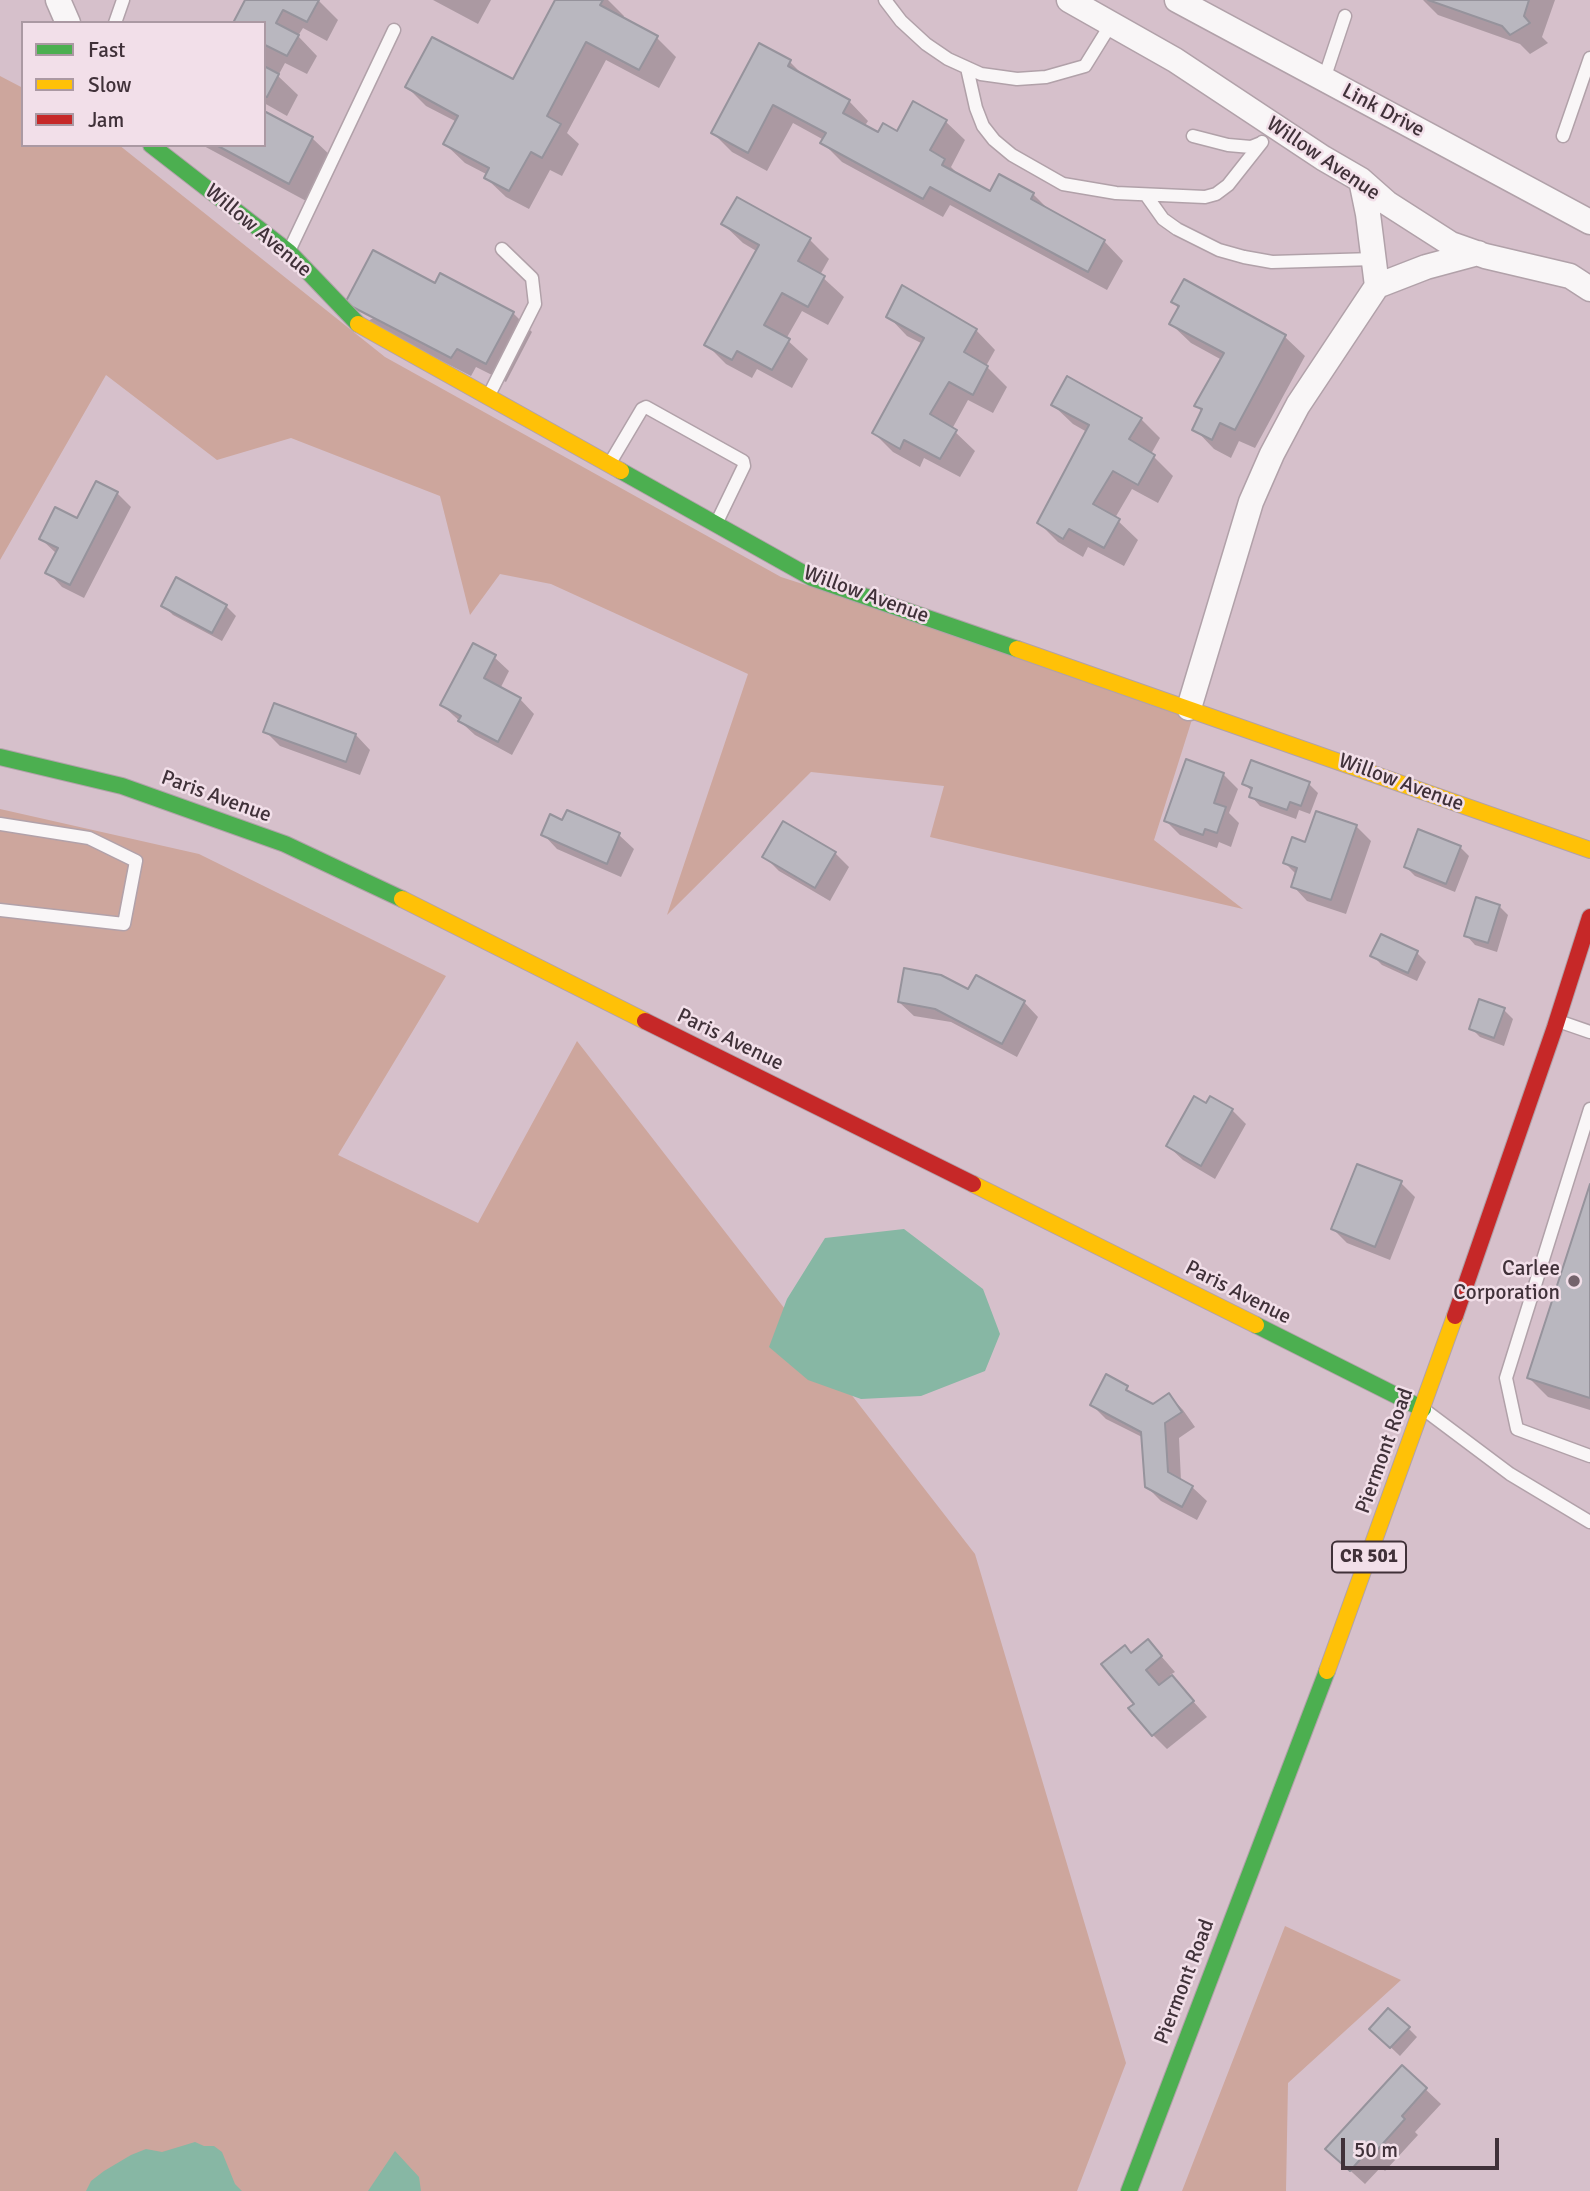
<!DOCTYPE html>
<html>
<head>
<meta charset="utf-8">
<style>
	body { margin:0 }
	#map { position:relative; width:1590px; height:2191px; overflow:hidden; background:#d6c0cb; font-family:Signika,sans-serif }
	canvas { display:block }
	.legend { position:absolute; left:21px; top:21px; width:245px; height:126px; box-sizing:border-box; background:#f2dfe9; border:2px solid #ab99a3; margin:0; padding:9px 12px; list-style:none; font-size:21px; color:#403139 }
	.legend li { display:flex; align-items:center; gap:14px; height:35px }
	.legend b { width:35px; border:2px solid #ab99a3 }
	.scale { position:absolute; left:1341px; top:2138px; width:158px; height:32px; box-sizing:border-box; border:4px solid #403139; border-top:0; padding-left:9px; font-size:21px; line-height:24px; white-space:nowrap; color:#403139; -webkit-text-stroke:5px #f2dfe9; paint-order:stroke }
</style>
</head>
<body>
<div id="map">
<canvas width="1590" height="2191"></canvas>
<ul class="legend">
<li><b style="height:9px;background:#4caf50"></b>Fast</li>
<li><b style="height:9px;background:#ffc107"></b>Slow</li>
<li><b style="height:9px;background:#c62828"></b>Jam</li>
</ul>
<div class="scale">50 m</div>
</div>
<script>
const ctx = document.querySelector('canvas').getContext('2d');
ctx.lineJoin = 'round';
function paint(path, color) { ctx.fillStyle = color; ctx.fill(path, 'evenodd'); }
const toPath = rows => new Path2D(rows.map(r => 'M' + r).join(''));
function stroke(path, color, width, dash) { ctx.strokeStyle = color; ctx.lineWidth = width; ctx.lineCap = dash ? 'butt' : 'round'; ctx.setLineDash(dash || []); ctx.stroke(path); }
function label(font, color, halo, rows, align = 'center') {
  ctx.font = font + ' Signika,sans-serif'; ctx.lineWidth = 5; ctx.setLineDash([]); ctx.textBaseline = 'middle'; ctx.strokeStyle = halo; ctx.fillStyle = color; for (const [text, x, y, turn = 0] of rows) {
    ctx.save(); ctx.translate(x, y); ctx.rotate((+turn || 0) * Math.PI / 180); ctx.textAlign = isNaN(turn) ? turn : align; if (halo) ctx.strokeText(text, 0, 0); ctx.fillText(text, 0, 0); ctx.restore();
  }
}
const green = toPath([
	[0,76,23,88,23,145,119,145,385,357,781,577,1195,710,1154,840,1243,909,930,837,944,786,811,772,667,915,748,674,551,584,500,574,470,615,440,496,291,438,217,460,106,375,0,560],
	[0,809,199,854,446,976,338,1155,478,1223,577,1041,975,1554,1126,2063,1077,2191,0,2191],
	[1285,1926,1401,1980,1288,2083,1286,2191,1182,2191]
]);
const water = toPath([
	[904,1229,983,1289,1000,1334,985,1371,921,1396,861,1399,808,1380,769,1347,787,1299,825,1238],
	[195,2142,204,2146,214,2146,222,2152,235,2184,242,2191,86,2191,91,2181,104,2171,131,2155,146,2149,162,2152],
	[395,2151,419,2177,421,2191,368,2191]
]);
const shadow = toPath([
	[247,0,318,0,338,20,327,41,303,28,298,36,317,56,307,74,285,63,278,76,298,95,287,116,264,103,264,23],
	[433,0,491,0,478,24],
	[557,0,608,0,624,16,622,19,657,38,676,57,659,88,606,60,567,133,579,144,562,176,550,170,529,209,506,197,486,178,488,175,465,163,445,144,457,122,426,106,407,87,513,82],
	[1423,0,1555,0,1542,37,1548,43,1530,54,1520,44,1438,15],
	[790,62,807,79,849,101,868,121,864,127,879,135,898,133,945,121,965,140,951,167,961,177,990,193,1033,194,1052,213,1104,241,1123,261,1107,290,950,205,943,217,842,162,823,143,824,140,793,123,767,171,732,152,713,133],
	[312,138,332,157,308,202,202,145,264,145],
	[737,199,810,240,829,259,820,275,844,297,828,325,802,311,786,339,808,359,792,388,757,369,752,378,726,364,706,344,758,252,743,243,723,224],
	[1185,282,1285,337,1305,356,1255,448,1239,441,1231,458,1214,449,1195,429,1203,412,1196,406,1222,360,1191,343,1171,324,1179,309,1173,302],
	[436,285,513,313,532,332,506,382,476,367,471,376,366,322],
	[888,316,976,330,995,350,986,366,1007,387,993,413,968,400,952,429,975,451,960,477,924,458,920,467,893,452,874,433,923,344,907,336],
	[1053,405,1141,419,1160,438,1151,454,1173,476,1158,503,1132,489,1115,518,1138,540,1124,566,1088,547,1083,557,1058,542,1039,523,1087,432,1073,424],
	[117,493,131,507,84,598,62,587,48,572,57,554,41,539,78,520],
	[177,580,226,606,236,616,222,641,173,615,163,605],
	[494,657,509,671,500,689,520,699,534,714,512,755,475,735,442,705],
	[265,731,356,735,370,750,360,775,280,746],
	[1223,774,1238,789,1229,813,1239,823,1231,847,1219,842,1217,848,1180,835,1166,821],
	[1244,784,1309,784,1318,793,1310,814,1299,810,1296,819,1260,806,1251,796,1253,792],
	[563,822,619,835,634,849,621,877,557,849,543,834],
	[1356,826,1371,841,1346,914,1307,901,1293,886,1297,875,1285,863,1306,844],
	[1460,847,1469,856,1455,892,1415,876,1406,867],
	[835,853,849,867,830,901,779,871,764,856],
	[1499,906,1508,915,1497,952,1475,945,1466,935],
	[1417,953,1426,962,1417,981,1382,965,1373,956],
	[969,992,1024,1002,1038,1017,1017,1057,951,1022,914,1016,899,1002],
	[1504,1010,1513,1019,1504,1046,1480,1037,1471,1028],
	[1232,1110,1246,1124,1215,1179,1183,1160,1168,1146],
	[1401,1183,1415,1197,1390,1260,1347,1243,1333,1229],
	[1590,1190,1590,1410,1548,1397,1529,1378],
	[1106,1377,1153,1406,1169,1395,1183,1410,1195,1427,1179,1438,1181,1481,1192,1487,1207,1501,1197,1520,1161,1501,1146,1486,1144,1438,1106,1419,1092,1405],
	[1148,1641,1175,1672,1170,1675,1207,1717,1167,1749,1153,1735,1136,1704,1132,1654],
	[1408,2028,1417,2037,1400,2056,1381,2038],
	[1402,2067,1441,2104,1415,2132,1418,2135,1385,2171,1381,2167,1365,2184,1342,2163]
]);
const building = toPath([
	[245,0,319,0,307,22,283,10,276,23,299,35,287,56,265,45,264,48,264,23,233,23,245,0],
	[555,0,603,0,600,5,658,36,639,70,586,42,547,116,561,124,542,158,531,152,509,191,484,178,489,168,443,144,458,116,405,87,432,37,513,79,555,0],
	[1428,0,1529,0,1524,16,1530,23,1510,35,1502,26,1428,0],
	[759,43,791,60,788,66,850,100,843,113,878,132,883,123,897,131,913,101,947,120,930,150,945,159,942,165,990,191,999,174,1034,193,1031,199,1105,240,1088,272,930,187,923,199,820,143,826,133,773,105,748,153,711,133,759,43],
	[264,66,279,74,267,97,264,96,264,66],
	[264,111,313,137,289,184,216,145,264,145,264,111],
	[737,197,811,238,798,261,825,276,808,307,782,293,764,325,790,339,772,370,737,351,732,360,704,345,759,245,721,224,737,197],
	[373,250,435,283,440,273,514,312,486,364,457,349,451,358,345,303,373,250],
	[1184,279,1286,335,1235,430,1220,423,1212,440,1192,430,1202,409,1194,406,1224,353,1169,324,1179,306,1171,302,1184,279],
	[902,285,977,329,964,352,988,366,973,395,949,382,930,414,957,430,940,459,904,440,900,449,872,433,924,338,886,317,902,285],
	[1067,376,1142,418,1129,439,1155,455,1138,485,1113,471,1093,504,1120,519,1104,548,1069,529,1063,539,1037,523,1089,425,1051,405,1067,376],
	[96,481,118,492,70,585,45,573,58,548,39,539,55,507,77,518,96,481],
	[176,577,227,605,212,633,161,606,176,577],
	[473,643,496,655,484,678,521,698,498,742,458,721,461,716,440,705,473,643],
	[274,703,356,734,346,762,263,732,274,703],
	[1186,759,1224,773,1214,803,1226,807,1217,833,1205,829,1203,835,1164,821,1186,759],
	[1251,760,1310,782,1301,806,1290,802,1287,810,1249,797,1252,788,1242,784,1251,760],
	[567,810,620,833,607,864,541,835,550,814,562,820,567,810],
	[1316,811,1357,825,1331,900,1291,887,1297,868,1283,863,1292,837,1305,842,1316,811],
	[783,821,836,852,815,888,762,857,783,821],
	[1418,829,1461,846,1446,884,1404,867,1418,829],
	[1476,897,1500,905,1488,943,1464,936,1476,897],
	[1381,934,1418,951,1408,973,1370,956,1381,934],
	[904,968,941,975,968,989,976,975,1025,1001,1002,1044,935,1009,898,1002,904,968],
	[1479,999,1505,1008,1494,1038,1469,1029,1479,999],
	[1194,1096,1206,1103,1210,1096,1233,1109,1201,1166,1166,1146,1194,1096],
	[1357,1164,1402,1181,1375,1247,1331,1229,1357,1164],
	[1590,1184,1590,1398,1527,1378,1590,1184],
	[1106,1374,1128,1386,1126,1390,1153,1404,1169,1393,1182,1412,1165,1423,1168,1472,1193,1486,1182,1507,1145,1487,1141,1432,1090,1405,1106,1374],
	[1148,1639,1162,1656,1146,1670,1159,1685,1172,1675,1194,1701,1152,1736,1128,1708,1134,1704,1101,1664,1125,1645,1131,1653,1148,1639],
	[1388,2008,1410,2027,1390,2048,1369,2029,1388,2008],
	[1402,2065,1427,2088,1402,2116,1405,2119,1370,2158,1365,2154,1350,2171,1325,2149,1402,2065]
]);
const lane = toPath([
	[885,0,901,21,926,44,948,59,981,74,1017,79,1046,77,1085,66,1111,24],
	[115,23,123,0],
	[967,68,976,108,983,126,994,140,1012,155,1063,184,1116,193,1205,197,1216,194,1228,185,1262,142],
	[1324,79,1345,16],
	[1193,136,1228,145,1251,147,1261,143],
	[1563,136,1590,58],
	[1146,195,1163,219,1177,229,1219,250,1244,257,1272,262,1374,259],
	[289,251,394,30],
	[488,397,535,304,532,278,502,249],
	[610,463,642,409,646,407,743,461,744,466,716,524],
	[0,824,89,838,136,861,124,924,0,910],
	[1561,1022,1590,1032],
	[1590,1109,1506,1378,1517,1429,1590,1456],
	[1426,1411,1510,1474,1590,1522]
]);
const street = toPath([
	[58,0,68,23],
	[1069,0,1175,60,1323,158,1361,180,1387,203,1451,244,1485,256,1570,276,1590,289],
	[1177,0,1590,222],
	[1377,286,1426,267,1478,253],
	[1189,708,1251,502,1272,454,1298,405,1377,286,1368,214,1361,180]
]);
const fast = toPath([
	[151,145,289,252,358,324],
	[621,471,812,578,1017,649],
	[0,757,122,786,285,844,402,899],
	[1256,1325,1423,1409],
	[1129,2191,1327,1671]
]);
const slow = toPath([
	[358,324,621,471],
	[1017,649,1590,850],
	[402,899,645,1021],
	[973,1184,1256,1325],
	[1327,1671,1455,1316]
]);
const jam = toPath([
	[645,1021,973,1184],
	[1455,1316,1555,1027,1590,917]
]);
const markers = [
	[1574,1281,7,"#74636c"]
];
const shields = [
	[1369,1557,74]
];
const shieldNames = [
	["CR 501",1369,1557]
];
const streetNames = [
	["Link Drive",1383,111,28],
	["Willow Avenue",1323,159,34],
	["Willow Avenue",258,231,40],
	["Willow Avenue",866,595,20],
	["Willow Avenue",1401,783,20],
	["Paris Avenue",216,797,20],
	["Paris Avenue",730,1040,26],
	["Paris Avenue",1238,1293,27],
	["Piermont Road",1385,1451,-70],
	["Piermont Road",1185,1982,-69]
];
const poiNames = [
	["Carlee",1560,1269],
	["Corporation",1560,1293]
];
paint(green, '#cda69d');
paint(water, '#87b7a4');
paint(shadow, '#0003');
paint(building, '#b9b7bf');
stroke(building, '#96939c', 2);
stroke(lane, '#b1a1a9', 15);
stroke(street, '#b1a1a9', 27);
stroke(fast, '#b1a1a9', 18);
stroke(slow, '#b1a1a9', 18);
stroke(jam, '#b1a1a9', 18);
stroke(lane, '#f9f6f7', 12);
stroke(street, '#f9f6f7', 24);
stroke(fast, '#4caf50', 16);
stroke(slow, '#ffc107', 16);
stroke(jam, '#c62828', 16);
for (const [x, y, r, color] of markers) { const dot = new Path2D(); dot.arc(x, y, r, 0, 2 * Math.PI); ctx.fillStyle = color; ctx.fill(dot); stroke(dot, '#f2dfe9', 2.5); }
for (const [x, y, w] of shields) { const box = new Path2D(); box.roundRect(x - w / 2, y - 15.5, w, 31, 5); ctx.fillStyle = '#f2dfe9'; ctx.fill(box); stroke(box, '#403139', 2); }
label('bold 19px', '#403139', null, shieldNames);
label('21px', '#403139', '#f2dfe9', streetNames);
label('21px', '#403139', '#f2dfe9', poiNames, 'right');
</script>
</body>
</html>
